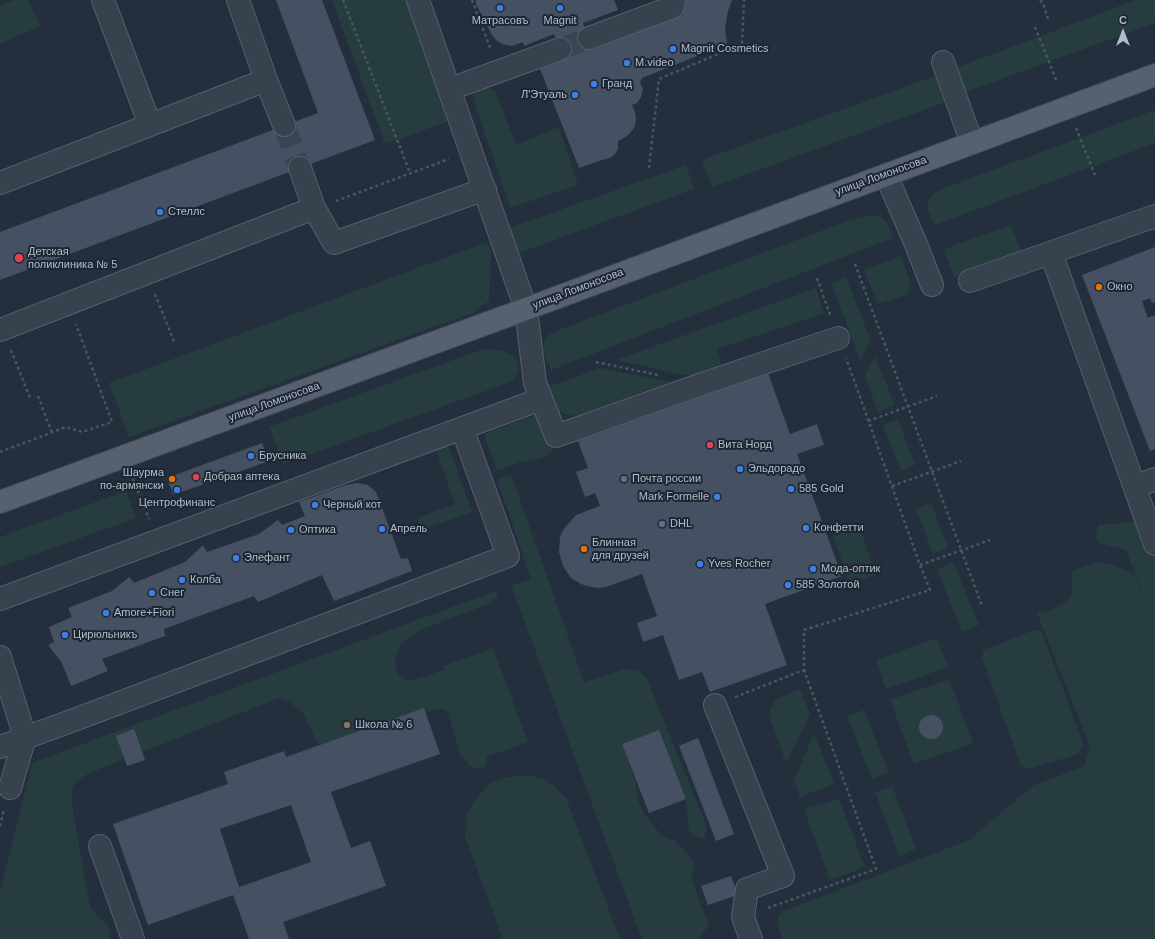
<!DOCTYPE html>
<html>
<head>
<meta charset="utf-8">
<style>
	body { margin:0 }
	#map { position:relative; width:1155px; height:939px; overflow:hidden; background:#242f3e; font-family:Helvetica,sans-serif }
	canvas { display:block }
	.north { position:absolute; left:1103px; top:12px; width:40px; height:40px; -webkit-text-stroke:3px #1d2633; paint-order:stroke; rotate:0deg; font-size:11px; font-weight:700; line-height:16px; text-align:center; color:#b4bcc9 }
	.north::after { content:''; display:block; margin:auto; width:14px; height:18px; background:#b4bcc9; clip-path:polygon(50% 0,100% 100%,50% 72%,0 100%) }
</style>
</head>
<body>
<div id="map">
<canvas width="1155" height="939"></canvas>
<div class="north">С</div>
</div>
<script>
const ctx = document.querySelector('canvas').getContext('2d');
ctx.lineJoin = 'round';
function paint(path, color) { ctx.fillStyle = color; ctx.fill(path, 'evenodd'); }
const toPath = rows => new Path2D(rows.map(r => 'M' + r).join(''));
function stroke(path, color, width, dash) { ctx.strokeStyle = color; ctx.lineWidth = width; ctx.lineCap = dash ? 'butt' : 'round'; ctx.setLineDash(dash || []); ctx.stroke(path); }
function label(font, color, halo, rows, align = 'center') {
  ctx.font = font + ' Helvetica,sans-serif'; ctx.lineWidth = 4; ctx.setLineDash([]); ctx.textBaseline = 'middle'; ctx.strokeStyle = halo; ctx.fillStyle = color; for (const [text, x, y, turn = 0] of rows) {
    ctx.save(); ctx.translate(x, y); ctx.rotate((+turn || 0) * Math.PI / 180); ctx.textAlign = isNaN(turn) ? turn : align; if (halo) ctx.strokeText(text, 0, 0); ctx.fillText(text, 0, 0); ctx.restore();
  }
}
const green = toPath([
	[14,0,28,0,40,26,0,44,0,6],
	[332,0,409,0,452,120,385,144],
	[1136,0,1155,0,1155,23,966,92,956,68],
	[938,75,949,101,712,187,702,160],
	[483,86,495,90,516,145,559,127,578,185,510,208,473,98,473,87],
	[1155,110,1155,143,935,225,928,211,928,202,933,195,939,190],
	[686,165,694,189,516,254,507,229],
	[870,215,875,215,882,218,887,223,893,238,551,370,543,352,543,346,546,338,551,333,850,220],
	[1011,225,1022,254,954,277,944,249],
	[487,242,491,252,489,301,472,313,129,437,109,383],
	[901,256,910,281,908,292,906,295,878,304,864,270],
	[846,277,871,341,860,360,831,283],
	[816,288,824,313,717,349,721,364,689,376,616,360],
	[483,349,502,351,510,354,516,359,518,363,519,370,514,380,511,382,283,464,269,427],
	[875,356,895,405,878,412,865,376],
	[600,368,671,382,576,416,564,414,558,412,549,390,550,387,553,385],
	[538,414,551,443,553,448,550,453,546,456,532,461,522,461,497,471,484,434],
	[898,420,915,465,901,471,883,425],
	[446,440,472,512,422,530,417,518,455,504,434,444],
	[511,474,584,682,626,669,638,671,647,679,705,822,706,829,705,837,702,839,693,835,689,830,686,799,659,730,622,744,636,784,636,791,639,803,645,814,660,834,667,839,674,840,694,861,692,881,709,925,699,939,642,939,511,585,531,579,497,479],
	[126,491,136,518,0,567,0,537],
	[931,503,948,548,933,554,916,509],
	[1144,521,1155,553,1155,939,782,939,778,926,778,920,779,915,784,911,969,840,1032,786,1084,766,1090,746,1037,613,1053,609,1067,601,1071,596,1073,583,1071,577,1072,571,1097,562,1114,565,1134,574,1149,611,1126,550,1100,543,1097,540,1096,536,1098,525],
	[859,525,876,575,850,584,833,535],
	[953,562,979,625,962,632,937,569],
	[498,590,497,597,491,603,428,627,413,634,401,645,397,652,395,660,395,667,398,674,403,679,411,681,444,670,443,666,493,648,528,742,486,757,487,763,483,769,473,768,460,755,448,712,440,708,424,712,323,745,317,742,303,713,289,701,279,698,89,773,75,782,72,789,72,804,88,896,89,903,92,910,108,925,110,933,110,939,0,939,0,893,32,763],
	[1034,630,1042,632,1083,744,1078,754,1029,769,1021,766,982,658,984,650],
	[937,638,948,667,886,689,876,660],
	[949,679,973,743,914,764,890,700],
	[800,689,810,714,786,763,770,718,770,710,774,702,777,699],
	[864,710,889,773,872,779,847,716],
	[814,733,834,784,800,797,794,781],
	[515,776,530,776,544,779,556,787,560,793,566,798,620,939,503,939,465,837,466,823,467,814,471,806,481,792,486,787,493,782,500,779],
	[892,786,916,849,899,856,875,792],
	[839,799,865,867,830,880,804,809]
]);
const building = toPath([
	[276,0,322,0,375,140,0,280,0,232,318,113],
	[476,0,614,0,618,10,583,23,593,49,683,15,686,0,732,0,728,11,725,29,727,44,642,78,640,82,643,90,641,97,637,103,632,105,635,112,636,119,635,126,631,132,627,136,618,141,618,149,615,154,610,158,602,160,579,168,540,69,564,60,554,34,524,46,523,42,512,46,502,44,496,40,492,35,478,8,476,4],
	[1155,247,1155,302,1152,303,1150,298,1142,301,1148,318,1154,315,1155,318,1155,449,1150,451,1082,275],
	[768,373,790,434,817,424,824,445,797,454,842,576,765,604,787,665,710,692,702,672,679,680,663,635,643,642,637,623,657,616,642,574,606,587,598,588,587,586,581,584,571,578,563,566,559,552,560,537,563,530,576,515,600,506,595,493,585,497,576,472,588,468,578,441],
	[262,443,269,461,173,495,167,478],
	[358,483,368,485,376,492,401,559,408,558,412,571,334,601,322,575,258,602,254,596,164,629,165,636,102,659,108,671,71,686,62,663,48,645,54,642,49,627,72,617,68,608,112,591,129,577,134,583,185,562,203,545,207,552,259,534,278,520,282,525,305,516,299,502,346,485],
	[424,708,440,754,331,792,351,848,370,841,386,886,283,922,289,939,249,939,233,895,148,925,113,824,228,784,224,772,284,751,286,757],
	[291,805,311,862,239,887,220,829],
	'919 727a12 12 0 1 1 24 0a12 12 0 1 1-24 0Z',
	[134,729,145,760,127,766,116,736],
	[659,730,686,799,649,813,622,744],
	[698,738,734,834,716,841,679,746],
	[731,876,738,895,708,905,701,886]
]);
const minorTunnel = toPath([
	[560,49,589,38],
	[284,125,300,168]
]);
const path = toPath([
	[343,0,410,173],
	[472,0,491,50],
	[1040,0,1043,3,1049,22],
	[1035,27,1057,82],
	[1076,128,1095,175],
	[649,168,659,79,742,44,744,0],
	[336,201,449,159],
	[855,264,982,606],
	[817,278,831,317],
	[155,294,175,344],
	[11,350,30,398],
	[596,362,658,375],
	[38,396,52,433],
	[868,421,937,396],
	[0,452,66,427,82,432,112,422,76,324],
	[133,479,149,519],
	[892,486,961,461],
	[920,565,990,540],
	[735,697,804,670,804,630,930,590,920,565,846,358],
	[0,826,4,809],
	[768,908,876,869,804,670]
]);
const minor = toPath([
	[103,0,150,125],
	[238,0,266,80,284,125],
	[418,0,526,309,535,383,556,436,702,384,838,338],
	[589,38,673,7,674,0],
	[943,62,972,143],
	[450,89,560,49],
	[300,168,314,208,334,243,485,189],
	[886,175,915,242,932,285],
	[0,183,266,80],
	[1051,253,1155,544],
	[970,281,1155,216],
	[0,330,314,208],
	[1135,487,1155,479],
	[0,599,541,399],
	[0,657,25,737,10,788],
	[715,705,783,876,747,889,743,917,751,939],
	[0,747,74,720,508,556,462,428],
	[100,846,133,939]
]);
const major = toPath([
	[0,502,526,309,1155,75]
]);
const markers = [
	[500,8,4,"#3f7fe0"],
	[560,8,4,"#3f7fe0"],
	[673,49,4,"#3f7fe0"],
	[627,63,4,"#3f7fe0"],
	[594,84,4,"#3f7fe0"],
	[575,95,4,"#3f7fe0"],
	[160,212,4,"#3f7fe0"],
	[19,258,5,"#e0444e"],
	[1099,287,4,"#e8710a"],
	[710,445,4,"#e0444e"],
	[251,456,4,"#3f7fe0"],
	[740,469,4,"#3f7fe0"],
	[196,477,4,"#e0444e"],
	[172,479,4,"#e8710a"],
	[624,479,4,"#5c6f8a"],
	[791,489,4,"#3f7fe0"],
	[177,490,4,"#3f7fe0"],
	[717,497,4,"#3f7fe0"],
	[315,505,4,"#3f7fe0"],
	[662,524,4,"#5c6f8a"],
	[806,528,4,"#3f7fe0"],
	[382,529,4,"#3f7fe0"],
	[291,530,4,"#3f7fe0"],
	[584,549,4,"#e8710a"],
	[236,558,4,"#3f7fe0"],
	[700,564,4,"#3f7fe0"],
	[813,569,4,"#3f7fe0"],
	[182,580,4,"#3f7fe0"],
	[788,585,4,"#3f7fe0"],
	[152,593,4,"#3f7fe0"],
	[106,613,4,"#3f7fe0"],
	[65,635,4,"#3f7fe0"],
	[347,725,4,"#8d6e63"]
];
const poiNames = [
	["Матрасовъ",500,21,"center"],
	["Magnit",560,21,"center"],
	["Magnit Cosmetics",681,49],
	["M.video",635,63],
	["Гранд",602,84],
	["Л'Этуаль",567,95,"right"],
	["Стеллс",168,212],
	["Детская",28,252],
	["поликлиника № 5",28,265],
	["Окно",1107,287],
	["Вита Норд",718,445],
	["Брусника",259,456],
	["Эльдорадо",748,469],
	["Шаурма",164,473,"right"],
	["по-армянски",164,486,"right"],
	["Добрая аптека",204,477],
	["Почта россии",632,479],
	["585 Gold",799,489],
	["Mark Formelle",709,497,"right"],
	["Центрофинанс",177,503,"center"],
	["Черный кот",323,505],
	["DHL",670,524],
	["Конфетти",814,528],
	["Апрель",390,529],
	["Оптика",299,530],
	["Блинная",592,543],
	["для друзей",592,556],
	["Элефант",244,558],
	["Yves Rocher",708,564],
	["Мода-оптик",821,569],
	["Колба",190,580],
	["585 Золотой",796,585],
	["Снег",160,593],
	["Amore+Fiori",114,613],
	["Цирюльникъ",73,635],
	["Школа № 6",355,725]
];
const streetNames = [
	["улица Ломоносова",881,176,-20],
	["улица Ломоносова",578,289,-21],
	["улица Ломоносова",274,402,-20]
];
paint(green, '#263c3f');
paint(building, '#455162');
stroke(minorTunnel, '#3a4453', 22, [22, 11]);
stroke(minor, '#565f6c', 24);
stroke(major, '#414a57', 24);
stroke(path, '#44595c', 2.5, [3, 3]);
stroke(minor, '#38414e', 22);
stroke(major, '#56606e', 22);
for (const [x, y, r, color] of markers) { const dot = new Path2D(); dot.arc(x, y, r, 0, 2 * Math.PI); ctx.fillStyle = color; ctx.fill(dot); stroke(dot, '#1d2633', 1.5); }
label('11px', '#b4bcc9', '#1d2633', poiNames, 'left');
label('11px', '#b4bcc9', '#1d2633', streetNames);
</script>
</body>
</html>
